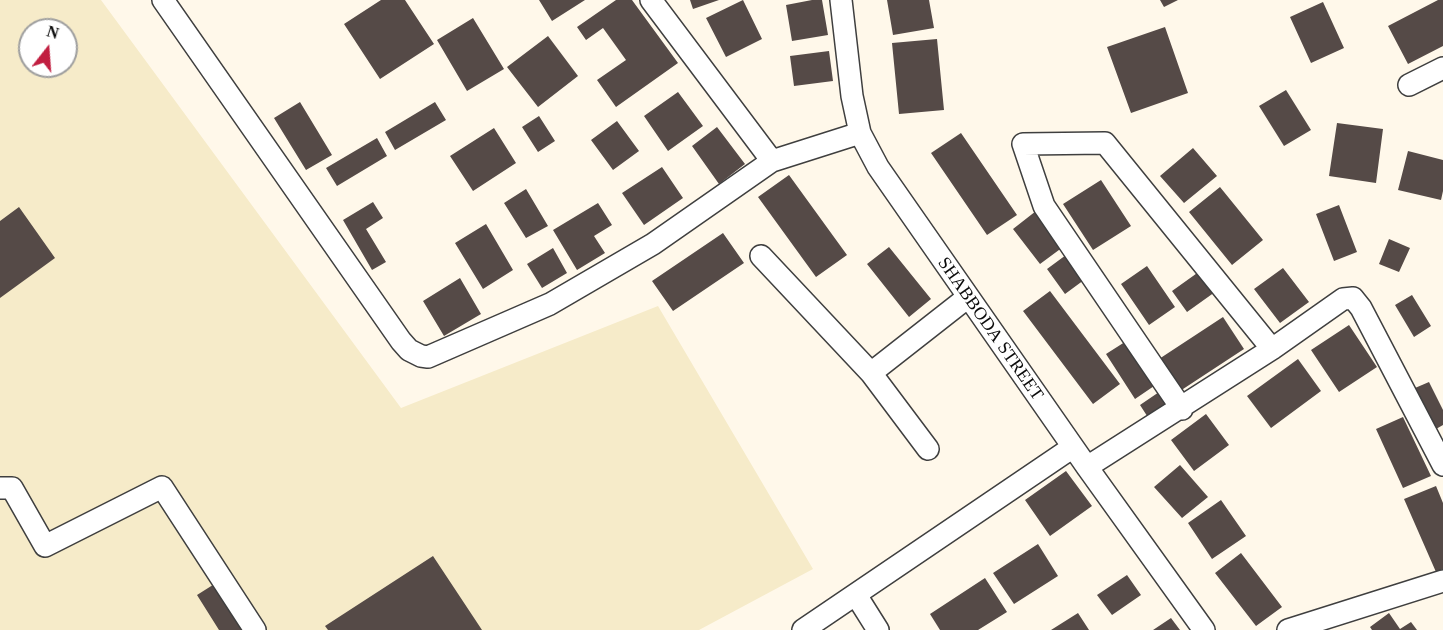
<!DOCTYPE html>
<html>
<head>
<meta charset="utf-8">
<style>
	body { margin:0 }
	#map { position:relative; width:1443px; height:630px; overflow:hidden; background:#fff8ea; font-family:Georgia,serif }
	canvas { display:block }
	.north { position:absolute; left:18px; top:18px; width:60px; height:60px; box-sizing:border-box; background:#fff; border:2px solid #9e9e9e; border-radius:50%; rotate:17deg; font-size:16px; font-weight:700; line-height:24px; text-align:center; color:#0c0c0c }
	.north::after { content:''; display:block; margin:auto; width:21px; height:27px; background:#c11e40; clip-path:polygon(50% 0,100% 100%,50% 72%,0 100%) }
</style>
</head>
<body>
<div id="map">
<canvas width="1443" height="630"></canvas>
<div class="north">N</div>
</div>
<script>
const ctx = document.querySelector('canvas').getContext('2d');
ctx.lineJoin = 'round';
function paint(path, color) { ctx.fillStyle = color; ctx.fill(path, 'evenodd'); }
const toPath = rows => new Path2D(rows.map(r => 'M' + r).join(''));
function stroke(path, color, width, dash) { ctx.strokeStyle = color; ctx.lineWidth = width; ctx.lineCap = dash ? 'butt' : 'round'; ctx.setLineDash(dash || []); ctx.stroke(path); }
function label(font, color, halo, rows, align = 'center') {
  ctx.font = font + ' Georgia,serif'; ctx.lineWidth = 6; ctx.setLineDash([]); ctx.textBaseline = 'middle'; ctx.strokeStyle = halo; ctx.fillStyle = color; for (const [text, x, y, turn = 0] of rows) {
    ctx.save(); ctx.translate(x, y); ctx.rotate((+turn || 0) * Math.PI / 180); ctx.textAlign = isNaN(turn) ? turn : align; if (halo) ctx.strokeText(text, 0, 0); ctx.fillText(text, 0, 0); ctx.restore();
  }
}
const farmland = toPath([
	[0,0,101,0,401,408,658,306,813,569,699,630,0,630],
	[30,30,66,30,66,66,30,66]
]);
const building = toPath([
	[381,0,405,0,434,44,380,79,344,24],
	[539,0,585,0,552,21],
	[616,0,632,0,678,63,616,107,597,80,626,60,603,28,586,40,577,27],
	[690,0,719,0,693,9],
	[743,0,762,39,726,57,706,18],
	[812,0,822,0,828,35,792,41,786,5],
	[887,0,929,0,934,28,893,35],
	[1160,0,1178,0,1164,7],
	[1438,0,1443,0,1443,46,1408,64,1388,26],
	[1323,2,1344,48,1311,63,1290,17],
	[473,18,504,69,467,91,437,40],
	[1165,27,1188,93,1131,113,1107,47],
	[548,36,578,76,538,107,507,67],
	[937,39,944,110,899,114,892,43],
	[829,51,833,81,794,86,790,56],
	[1286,90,1311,130,1284,146,1259,106],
	[678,92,703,126,668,151,644,116],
	[300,102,332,155,306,170,274,118],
	[435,102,446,120,395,150,385,132],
	[539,116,555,141,538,152,522,127],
	[617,121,639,151,613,170,591,140],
	[1337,123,1383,129,1376,183,1329,176],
	[717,127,745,164,719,184,692,146],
	[494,128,516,163,473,191,450,156],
	[961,133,1017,215,987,235,931,153],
	[377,138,387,156,337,186,326,168],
	[1193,148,1217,176,1184,203,1160,176],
	[1408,151,1443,160,1443,191,1441,200,1398,190],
	[662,167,683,198,644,225,622,193],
	[789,175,847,255,816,277,758,197],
	[1101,180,1131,226,1093,250,1063,204],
	[1220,187,1263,240,1232,265,1189,212],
	[526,189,548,226,526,238,504,203],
	[373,202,383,218,366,229,386,262,372,270,343,220],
	[598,203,612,225,594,236,605,253,577,270,553,230],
	[1339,205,1357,252,1334,261,1316,214],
	[19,207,55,258,0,298,0,221],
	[1036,211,1063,247,1040,264,1013,229],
	[486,224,513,270,483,289,455,243],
	[723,233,744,263,673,311,652,281],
	[1389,239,1410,248,1399,272,1379,264],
	[889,247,931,299,909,317,867,264],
	[553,248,567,273,542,288,527,264],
	[1066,255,1084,280,1065,294,1047,269],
	[1147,266,1175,307,1149,325,1121,284],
	[1283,268,1309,302,1280,323,1254,289],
	[1200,271,1215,292,1187,312,1172,291],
	[460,278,481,314,444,336,423,301],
	[1050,291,1120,384,1093,404,1023,311],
	[1412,295,1431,326,1414,337,1395,305],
	[1223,317,1244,349,1180,391,1159,359],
	[1349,325,1377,367,1339,392,1311,350],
	[1128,340,1157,384,1135,399,1106,354],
	[1298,359,1321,391,1271,428,1247,396],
	[1429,382,1443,410,1443,425,1436,429,1415,388],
	[1162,390,1173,407,1151,422,1140,405],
	[1206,414,1229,445,1194,471,1171,440],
	[1403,417,1431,476,1403,488,1376,429],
	[1180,465,1208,497,1182,518,1154,487],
	[1066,471,1092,506,1050,536,1025,500],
	[1436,486,1443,503,1443,569,1436,572,1404,499],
	[1221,500,1246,536,1212,559,1188,523],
	[1038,544,1058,576,1014,604,993,573],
	[1241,553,1282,607,1256,626,1215,573],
	[433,556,482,630,328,630,325,626],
	[1127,575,1141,595,1112,615,1097,595],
	[985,578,1007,612,978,630,940,630,930,614],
	[216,583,246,630,219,630,197,595],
	[1078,613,1089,630,1051,630],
	[1389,613,1400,629,1411,622,1417,630,1372,630,1370,627],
	[1171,618,1180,630,1153,630]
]);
const minor = toPath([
	[163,0,401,341,409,350,421,356,428,357,550,304,653,244,772,161],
	[651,0,772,161,860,133],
	[841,0,852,96,860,133,878,167,1087,467,1204,630],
	[1409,85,1443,68],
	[761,256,871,373,928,449],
	[871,373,968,297],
	[1182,409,1044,206,1023,144,1105,143,1272,349],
	[1087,467,1272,349,1343,299,1353,298,1361,308,1443,465],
	[0,488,12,488,45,546,162,487,255,630],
	[856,595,878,630],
	[803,630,1073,447],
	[1288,630,1443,581]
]);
const streetNames = [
	["SHABBODA STREET",990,329,55]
];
paint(farmland, '#f6ebc9');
paint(building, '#554a47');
stroke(minor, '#3f3f3f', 24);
stroke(minor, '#fff', 21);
label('18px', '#0c0c0c', '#fff', streetNames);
</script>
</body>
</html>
